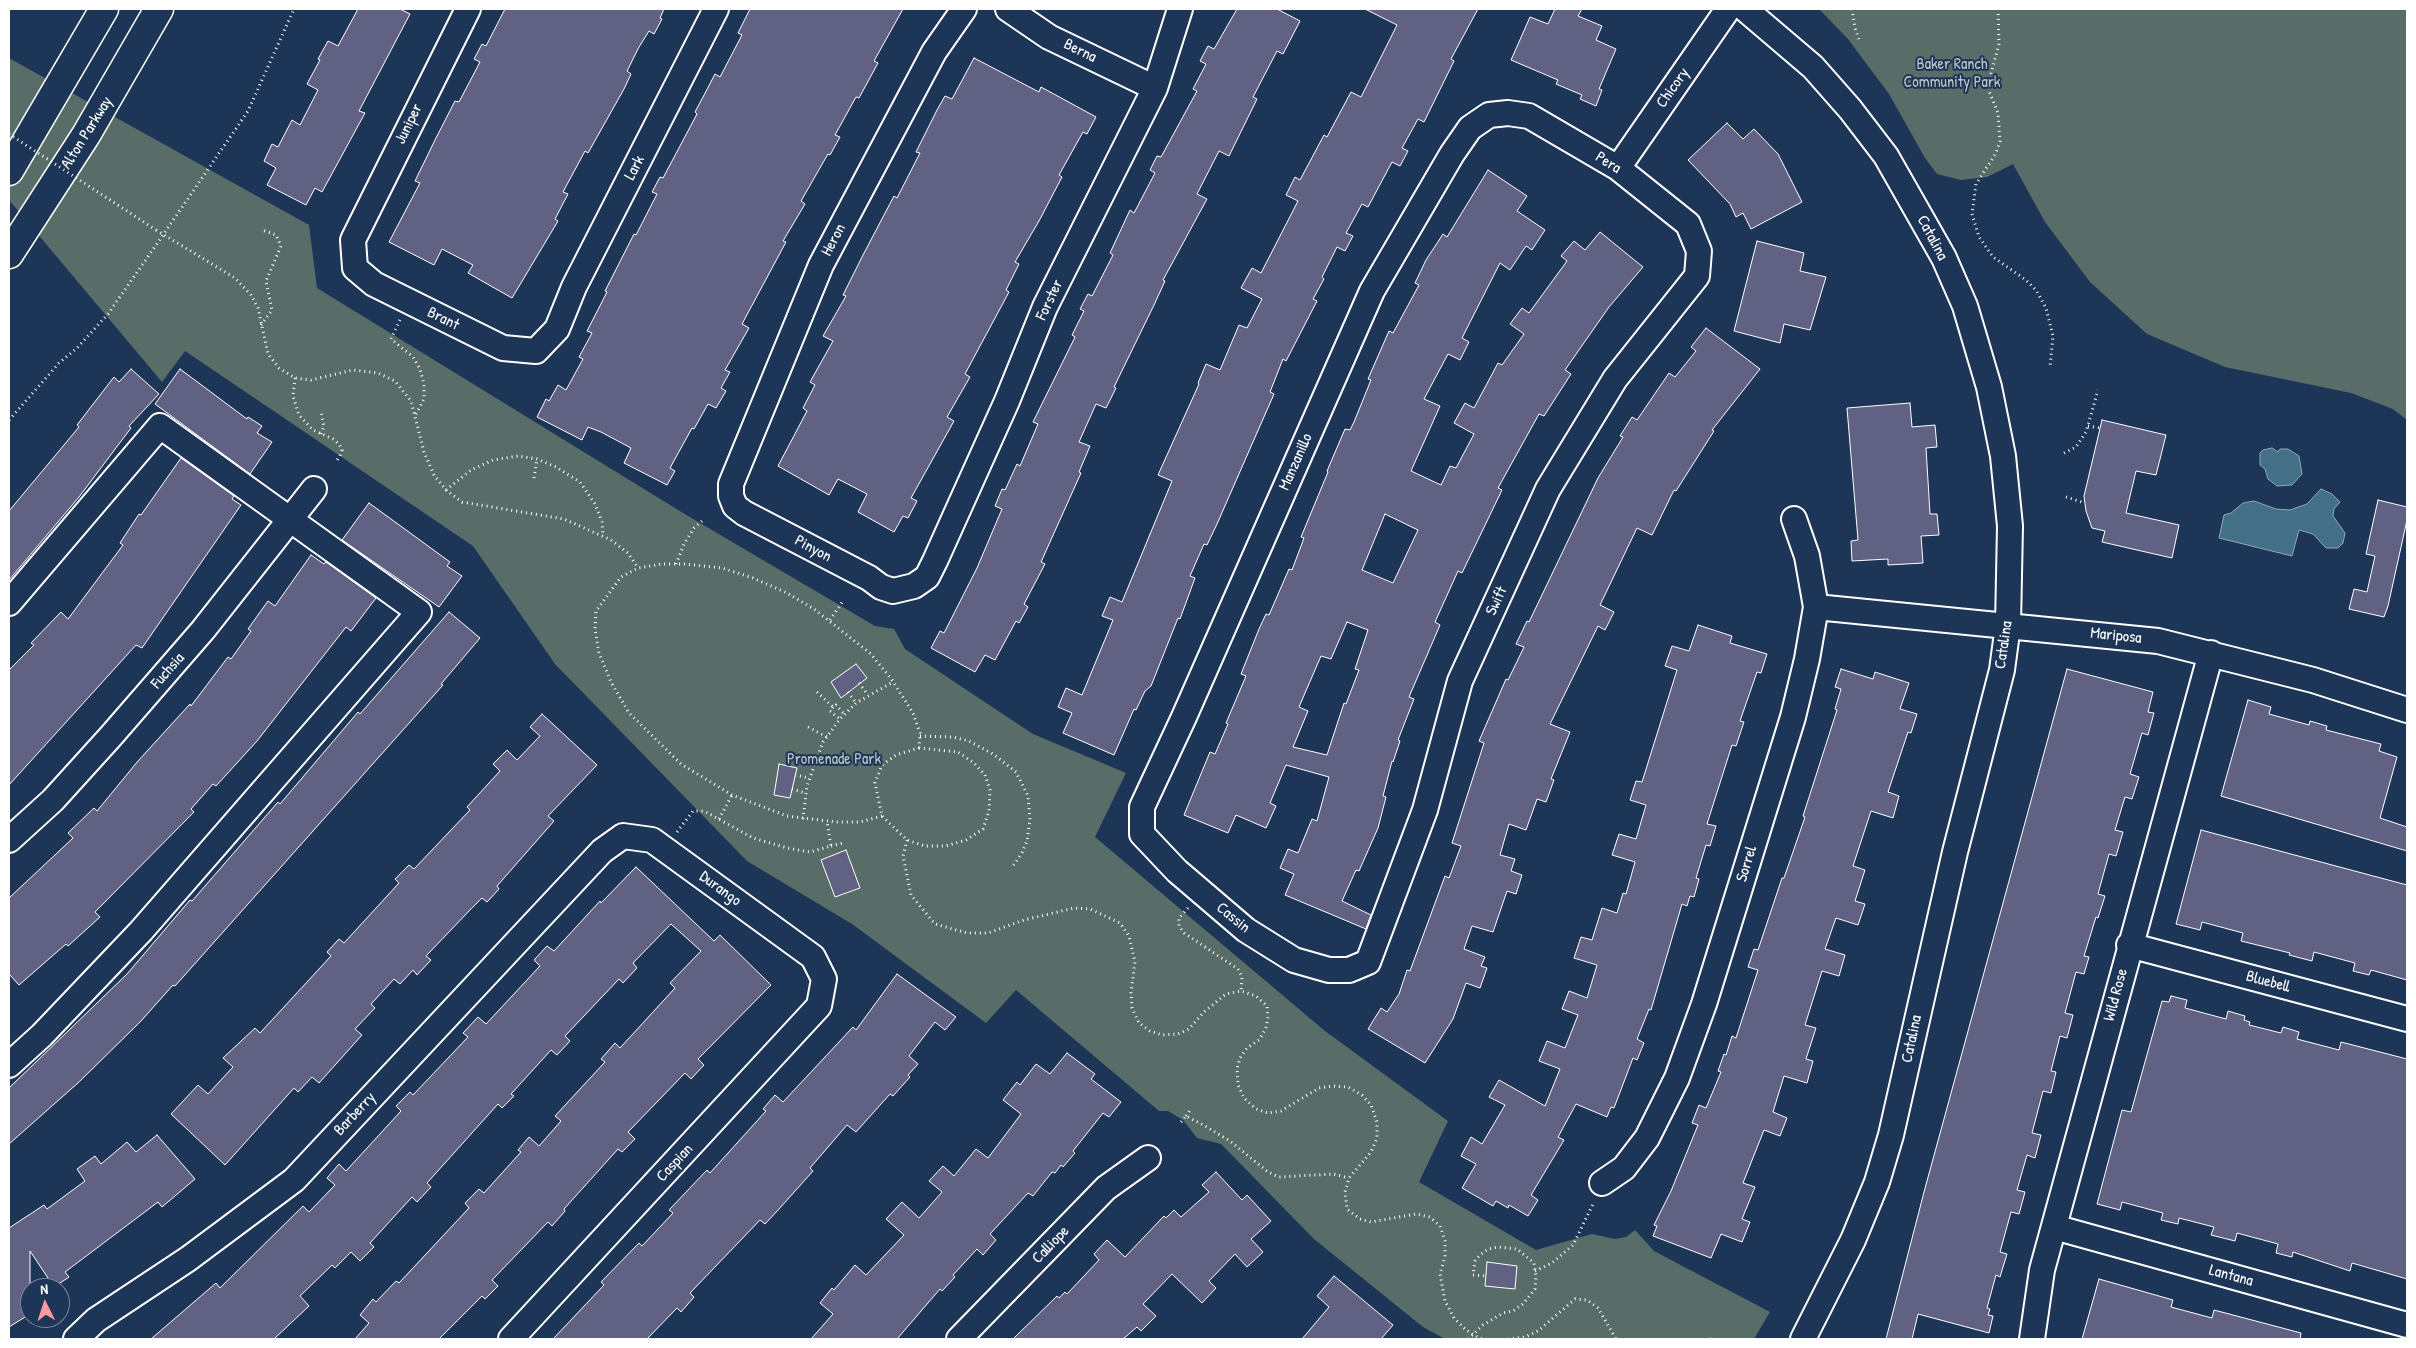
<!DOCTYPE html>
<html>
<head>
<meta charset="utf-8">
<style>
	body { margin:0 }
	#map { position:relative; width:2416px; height:1348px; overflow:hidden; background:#1d3557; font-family:"Patrick Hand",sans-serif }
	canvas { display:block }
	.frame { position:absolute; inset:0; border:10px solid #fff; pointer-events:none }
	.north { position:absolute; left:20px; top:1278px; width:50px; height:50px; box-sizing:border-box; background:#1d3557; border:1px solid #77869a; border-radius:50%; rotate:356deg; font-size:14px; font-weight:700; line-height:20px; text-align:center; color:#fff }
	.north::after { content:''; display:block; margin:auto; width:18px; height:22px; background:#ff9aa2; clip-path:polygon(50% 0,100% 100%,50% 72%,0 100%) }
</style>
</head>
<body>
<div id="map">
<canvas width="2416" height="1348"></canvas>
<div class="frame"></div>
<div class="north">N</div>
</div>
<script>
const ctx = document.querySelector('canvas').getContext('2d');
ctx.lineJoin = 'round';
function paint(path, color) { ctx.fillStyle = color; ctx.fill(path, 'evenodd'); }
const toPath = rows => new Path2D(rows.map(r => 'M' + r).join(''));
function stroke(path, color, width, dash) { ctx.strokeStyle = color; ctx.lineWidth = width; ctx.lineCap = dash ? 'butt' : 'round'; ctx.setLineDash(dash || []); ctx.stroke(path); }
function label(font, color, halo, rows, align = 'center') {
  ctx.font = font + ' "Patrick Hand",sans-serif'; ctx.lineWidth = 4; ctx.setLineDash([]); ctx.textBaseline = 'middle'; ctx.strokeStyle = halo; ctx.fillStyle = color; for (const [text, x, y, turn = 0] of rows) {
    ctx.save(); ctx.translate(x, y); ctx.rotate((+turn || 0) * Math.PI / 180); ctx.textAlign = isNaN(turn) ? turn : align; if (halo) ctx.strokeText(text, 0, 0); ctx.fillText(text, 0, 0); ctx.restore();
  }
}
const green = toPath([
	[1819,9,2407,9,2407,420,2393,409,2351,393,2225,367,2147,334,2090,282,2045,222,2013,164,1987,177,1961,180,1937,174,1925,158,1889,94,1848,39],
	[9,58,309,225,317,288,683,513,875,626,894,629,905,649,1033,734,1126,773,1095,837,1325,1031,1448,1121,1419,1182,1536,1250,1592,1234,1615,1239,1626,1237,1635,1230,1654,1251,1770,1312,1754,1339,1445,1339,1423,1327,1314,1239,1221,1144,1197,1138,1183,1120,1168,1111,1159,1111,1016,990,986,1023,852,924,747,861,555,664,473,546,185,351,162,382,9,200]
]);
const water = toPath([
	[2272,448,2278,452,2280,449,2288,449,2299,456,2302,474,2292,485,2277,486,2268,479,2265,469,2260,465,2260,453,2263,450,2272,448],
	[2321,489,2332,494,2340,502,2334,509,2333,516,2345,533,2343,543,2338,548,2326,548,2313,534,2299,530,2292,556,2219,538,2224,515,2231,513,2243,503,2254,501,2276,509,2290,510,2307,504,2321,489]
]);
const building = toPath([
	[358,9,400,9,410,14,359,111,365,113,322,192,315,188,306,205,267,185,276,168,264,161,272,144,278,147,292,120,300,125,318,90,307,84,320,60,318,59,328,41,338,46,358,9],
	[505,9,664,9,660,18,662,19,654,34,649,31,639,47,627,71,631,74,624,89,588,153,585,151,563,192,568,194,555,219,558,221,512,298,468,273,473,265,442,249,434,265,389,242,420,183,415,181,435,140,455,101,459,102,480,62,474,59,482,44,486,46,505,9],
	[750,9,903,9,874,61,878,63,859,98,856,97,835,135,840,137,830,155,828,154,801,201,805,204,783,241,786,242,742,324,749,328,725,370,730,372,721,388,726,391,716,408,708,404,694,429,692,428,670,468,675,471,667,485,624,463,631,448,601,432,588,427,582,440,537,417,546,399,549,401,558,385,566,390,583,359,579,357,592,333,587,331,607,292,605,291,634,234,636,235,657,194,652,192,660,177,663,178,697,114,695,112,703,97,715,74,720,77,742,35,738,33,750,9],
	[1237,9,1277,9,1300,21,1283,54,1277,51,1253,97,1257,99,1229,156,1219,151,1197,194,1207,199,1163,280,1165,281,1154,305,1114,387,1116,388,1106,408,1096,404,1079,442,1090,446,1079,472,1081,473,1041,562,1045,564,1024,604,1028,607,1019,623,1016,621,995,660,985,655,975,672,931,648,940,631,944,633,977,568,1002,509,995,506,1002,489,1005,490,1017,464,1020,466,1038,424,1033,422,1075,337,1072,335,1084,311,1080,309,1088,294,1092,296,1113,255,1110,253,1130,210,1134,213,1155,173,1150,170,1157,156,1161,157,1197,91,1193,89,1206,64,1200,61,1208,46,1214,49,1237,9],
	[1365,9,1478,9,1451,59,1454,61,1424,122,1418,119,1402,148,1408,151,1400,166,1392,162,1368,207,1362,204,1346,233,1353,236,1345,251,1337,247,1322,277,1324,279,1313,299,1317,301,1286,361,1283,359,1270,392,1274,394,1217,524,1207,545,1204,544,1190,576,1195,578,1180,619,1178,618,1151,686,1145,691,1136,710,1134,709,1114,755,1063,733,1072,713,1058,707,1066,688,1082,695,1113,620,1102,616,1110,597,1122,602,1172,481,1158,475,1199,384,1198,383,1206,364,1220,370,1239,325,1247,328,1262,299,1241,288,1252,268,1261,273,1298,201,1286,195,1295,177,1300,180,1324,135,1327,137,1351,92,1361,97,1397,25,1365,9],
	[1555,9,1582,9,1578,16,1602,26,1596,40,1616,49,1599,89,1602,90,1596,106,1580,99,1582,95,1556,84,1558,80,1511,60,1530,17,1548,24,1555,9],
	[974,58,1039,92,1041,87,1096,117,1087,134,1083,132,1059,175,1062,177,1039,221,1015,262,1019,264,1006,290,1009,292,965,374,970,377,947,417,954,421,911,498,917,501,908,518,903,516,894,532,858,512,867,494,838,479,829,495,778,466,807,411,803,408,815,385,810,382,833,341,823,336,846,296,843,295,863,255,894,196,897,198,920,153,916,152,937,110,945,96,952,99,974,58],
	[1727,123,1743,139,1754,129,1778,154,1802,202,1751,229,1743,213,1736,217,1730,204,1688,160,1727,123],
	[1488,170,1527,196,1517,211,1545,230,1532,250,1526,246,1510,270,1500,263,1462,338,1469,342,1460,360,1448,354,1424,399,1440,406,1411,471,1441,485,1450,466,1456,468,1474,434,1454,423,1465,403,1474,408,1498,363,1502,365,1524,334,1510,324,1522,308,1529,313,1567,261,1561,256,1574,241,1585,250,1600,232,1643,267,1609,307,1565,370,1571,374,1544,416,1539,414,1498,488,1502,490,1462,573,1458,571,1435,622,1440,625,1409,697,1414,699,1398,740,1400,741,1393,762,1392,761,1383,796,1386,797,1378,828,1359,871,1356,870,1342,901,1371,915,1366,929,1285,895,1294,874,1280,868,1288,849,1298,853,1312,819,1317,821,1329,777,1286,765,1270,803,1276,806,1266,828,1236,815,1228,833,1184,815,1210,752,1215,754,1228,724,1226,723,1246,676,1241,674,1259,629,1266,614,1269,615,1289,569,1292,570,1304,538,1301,537,1328,472,1327,471,1345,429,1350,430,1354,422,1371,380,1368,379,1389,331,1393,333,1419,285,1415,283,1426,260,1443,234,1447,237,1488,170],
	[1385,514,1418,530,1393,583,1362,570,1385,514],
	[1347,622,1368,630,1355,669,1359,670,1346,704,1344,703,1327,755,1293,747,1308,711,1299,707,1321,656,1331,659,1347,622],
	[1757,241,1804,253,1800,271,1826,277,1810,330,1784,324,1780,343,1734,331,1757,241],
	[1706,328,1760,369,1712,430,1714,431,1676,491,1674,490,1652,535,1637,528,1600,605,1614,612,1605,630,1598,626,1550,724,1570,732,1551,779,1554,780,1546,802,1537,799,1526,830,1509,824,1500,855,1515,859,1511,871,1522,875,1516,894,1507,891,1493,932,1472,926,1464,949,1485,957,1481,966,1487,968,1480,988,1466,983,1453,1019,1425,1063,1368,1029,1381,1008,1387,1012,1399,994,1407,970,1410,971,1445,876,1449,878,1461,846,1452,843,1484,743,1479,741,1506,679,1508,680,1524,647,1516,644,1527,621,1529,622,1598,478,1623,437,1620,436,1632,417,1637,420,1669,373,1675,377,1696,351,1691,347,1706,328],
	[131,369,159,394,129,426,131,428,79,497,9,580,9,511,79,427,77,425,114,377,119,382,131,369],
	[180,369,247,419,248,417,262,426,257,433,272,442,250,474,155,404,180,369],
	[1910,403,1912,427,1935,425,1937,447,1926,448,1930,514,1937,514,1939,535,1921,536,1923,563,1888,565,1888,559,1852,561,1851,541,1858,540,1847,408,1910,403],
	[2102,420,2166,435,2156,475,2136,471,2126,513,2179,525,2172,558,2102,542,2105,531,2092,528,2086,511,2084,496,2102,420],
	[181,458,234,496,232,499,241,505,142,648,136,645,9,785,9,670,34,645,31,643,61,612,68,619,123,545,120,543,139,514,141,515,181,458],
	[2378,500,2407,507,2407,520,2388,606,2384,617,2349,609,2354,589,2367,592,2375,556,2366,554,2378,500],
	[369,503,450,562,447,566,462,576,439,607,342,540,369,503],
	[311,555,324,564,326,562,376,598,351,631,346,627,257,741,216,786,213,784,191,809,194,812,95,912,100,917,68,946,66,944,19,985,9,974,9,898,73,838,68,833,94,808,97,811,138,761,190,704,191,706,228,657,231,659,251,631,248,629,268,601,275,606,311,555],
	[449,612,480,638,441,684,443,685,175,986,173,985,141,1021,79,1082,9,1144,9,1088,127,974,190,900,192,901,278,802,280,804,358,712,360,714,449,612],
	[1698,625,1732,636,1730,643,1767,654,1761,673,1757,672,1740,721,1744,722,1736,746,1732,745,1707,824,1716,826,1710,846,1706,845,1696,878,1699,879,1694,897,1690,896,1687,906,1682,904,1651,1010,1649,1009,1637,1039,1644,1043,1637,1060,1633,1058,1614,1108,1611,1107,1607,1117,1576,1104,1558,1137,1564,1140,1531,1195,1538,1200,1528,1216,1509,1205,1508,1208,1496,1201,1493,1206,1462,1188,1476,1164,1461,1156,1471,1137,1482,1144,1505,1105,1489,1097,1499,1080,1545,1106,1560,1069,1539,1061,1547,1041,1565,1048,1578,1015,1562,1009,1569,991,1587,998,1597,965,1574,958,1581,937,1592,940,1602,908,1617,913,1623,893,1626,894,1635,862,1612,855,1619,834,1636,839,1646,805,1630,800,1636,781,1642,782,1677,670,1665,666,1672,646,1689,651,1698,625],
	[856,664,867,678,841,698,831,682,856,664],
	[1841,669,1873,679,1875,672,1909,683,1900,709,1917,714,1911,733,1908,732,1888,792,1899,796,1893,818,1871,811,1853,866,1865,870,1855,901,1865,904,1858,925,1836,918,1825,949,1845,955,1839,976,1822,971,1805,1025,1816,1028,1806,1059,1813,1061,1807,1083,1784,1076,1773,1112,1787,1118,1780,1136,1764,1130,1743,1183,1755,1187,1742,1219,1750,1222,1742,1242,1721,1234,1711,1258,1653,1236,1657,1226,1654,1225,1671,1191,1698,1125,1692,1123,1699,1105,1706,1108,1721,1072,1718,1071,1724,1054,1726,1055,1732,1036,1736,1038,1758,970,1748,967,1754,949,1758,950,1782,878,1784,878,1805,817,1803,816,1837,710,1835,709,1841,689,1835,687,1841,669],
	[2067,669,2153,692,2148,712,2154,713,2148,735,2142,733,2130,774,2139,777,2132,799,2125,797,2115,830,2123,832,2116,856,2109,854,2098,894,2105,896,2098,918,2096,917,2084,956,2089,957,2084,974,2076,972,2065,1013,2073,1015,2067,1038,2060,1036,2051,1071,2056,1072,2051,1093,2043,1091,2032,1133,2041,1135,2035,1158,2027,1155,2017,1190,2025,1192,2019,1214,2011,1212,2000,1252,2007,1254,2000,1277,1996,1275,1987,1308,1990,1309,1988,1315,1993,1316,1989,1333,1918,1314,1912,1339,1886,1339,1924,1192,2067,669],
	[2248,700,2271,707,2269,714,2309,725,2310,721,2327,726,2326,730,2381,744,2379,751,2397,757,2380,818,2407,827,2407,851,2221,796,2248,700],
	[542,714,597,765,548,816,554,821,497,886,499,889,487,902,482,898,469,911,426,956,431,960,417,975,413,970,400,984,394,979,371,1004,375,1008,355,1029,362,1035,319,1083,312,1077,298,1092,294,1088,225,1165,171,1114,198,1085,208,1094,233,1067,223,1058,255,1028,260,1033,331,956,327,952,339,939,344,943,399,883,395,879,409,865,414,869,470,810,467,807,500,771,493,764,507,750,517,760,540,736,530,727,542,714],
	[779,764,797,768,790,798,774,795,779,764],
	[2201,830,2407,885,2407,980,2371,970,2369,975,2353,971,2355,963,2314,952,2312,961,2289,955,2290,953,2241,941,2243,933,2202,922,2200,930,2176,924,2201,830],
	[846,850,860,888,835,897,821,860,846,850],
	[636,867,714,941,720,935,771,985,698,1059,704,1065,691,1079,685,1073,628,1132,635,1139,622,1152,618,1149,564,1209,565,1211,552,1226,548,1222,492,1280,498,1286,485,1299,482,1296,439,1339,355,1339,369,1323,360,1315,373,1299,376,1302,396,1281,399,1283,469,1208,465,1203,479,1189,484,1193,521,1152,518,1150,529,1137,539,1146,561,1121,555,1116,605,1062,601,1059,615,1043,620,1048,675,988,670,983,701,951,671,924,633,963,637,968,623,983,619,979,565,1036,570,1041,557,1055,551,1050,511,1094,514,1096,502,1108,498,1104,427,1183,431,1187,417,1202,412,1197,370,1243,374,1247,360,1261,351,1252,335,1268,332,1265,300,1296,309,1306,274,1339,151,1339,216,1283,220,1288,303,1206,309,1212,335,1185,327,1178,339,1164,346,1171,401,1111,396,1106,410,1092,413,1095,468,1037,463,1033,478,1017,486,1024,540,966,534,960,547,946,554,951,600,901,601,903,636,867],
	[897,974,956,1017,945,1030,935,1022,909,1056,918,1064,908,1075,910,1077,893,1096,890,1094,856,1132,847,1125,810,1168,813,1171,779,1209,765,1224,760,1220,690,1293,694,1297,681,1312,677,1308,647,1339,553,1339,604,1285,601,1282,639,1243,642,1246,673,1213,669,1210,707,1170,710,1173,766,1111,763,1109,775,1095,783,1102,853,1027,856,1030,897,974],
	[2171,996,2187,1000,2185,1008,2226,1019,2228,1011,2245,1016,2244,1020,2250,1022,2249,1025,2281,1033,2283,1027,2299,1032,2297,1039,2339,1050,2341,1042,2407,1059,2407,1279,2352,1263,2350,1271,2293,1252,2292,1257,2276,1253,2278,1244,2237,1233,2235,1241,2211,1235,2214,1227,2179,1218,2178,1224,2161,1220,2163,1213,2122,1202,2120,1210,2097,1204,2122,1110,2131,1112,2162,1001,2169,1002,2171,996],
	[1067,1053,1095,1074,1091,1079,1121,1102,1109,1117,1103,1113,1073,1151,1075,1153,1063,1167,1061,1165,1055,1173,1052,1172,1033,1196,1028,1193,990,1234,996,1240,983,1255,977,1249,953,1275,955,1277,942,1291,940,1289,897,1339,811,1339,833,1314,820,1303,832,1288,834,1290,855,1265,866,1275,904,1235,886,1219,902,1202,919,1218,942,1192,929,1181,943,1166,954,1176,976,1149,988,1158,1021,1114,1003,1100,1017,1082,1020,1085,1036,1064,1050,1074,1067,1053],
	[157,1135,195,1179,162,1207,158,1202,65,1272,69,1277,54,1287,30,1251,30,1314,9,1327,9,1228,44,1205,47,1209,85,1181,77,1169,95,1156,101,1164,127,1142,136,1152,157,1135],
	[1216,1172,1242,1200,1247,1195,1271,1221,1251,1239,1263,1252,1247,1267,1235,1254,1209,1281,1216,1288,1202,1303,1172,1274,1143,1304,1156,1316,1141,1331,1137,1327,1123,1339,1013,1339,1057,1296,1059,1298,1065,1292,1067,1294,1099,1260,1094,1254,1107,1240,1125,1257,1164,1216,1166,1218,1174,1210,1181,1217,1209,1192,1202,1185,1216,1172],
	[1487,1262,1517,1266,1515,1289,1485,1286,1487,1262],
	[1334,1276,1393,1325,1381,1339,1302,1339,1329,1307,1317,1296,1334,1276],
	[2099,1279,2173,1300,2171,1307,2212,1318,2214,1310,2301,1333,2300,1339,2082,1339,2099,1279]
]);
const path = toPath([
	[1852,9,1855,28,1860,42],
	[1998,9,1999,44,1989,81,1989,91,1998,113,2000,141,1996,153,1976,184,1972,214,1979,237,1993,257,2026,280,2036,290,2046,308,2053,336,2050,367],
	[156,230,235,278,251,295,258,308,268,354,279,368,295,378,311,380,353,370,378,373,395,381,411,401,424,452,434,475,446,490,462,502,564,519,611,540,628,553,638,568],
	[400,320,391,339,413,357,420,369,424,384,424,399,415,416],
	[261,325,272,310,266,281,281,246,276,235,262,230],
	[295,378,293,396,299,415,313,430,333,439,339,444,342,450,340,456,335,463],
	[9,420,59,363,77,348,108,314,163,235,248,111,294,9],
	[2088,426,2100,428],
	[321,434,324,426,321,412],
	[2064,453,2076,447,2086,432,2098,390],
	[534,478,537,459],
	[446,490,471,470,493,460,518,456,537,459,556,467,580,482,595,504,602,522,603,535],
	[2066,497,2085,503],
	[676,564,684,544,694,528,702,521],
	[830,620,843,601],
	[859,683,868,695],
	[817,692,833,707,836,705,844,714],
	[848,692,856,703],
	[833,707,830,711,840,719],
	[808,727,827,737],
	[920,736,953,737,969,741,993,754,1016,772,1028,796,1030,820,1027,841,1022,853,1013,866],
	[919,748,958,752,974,763,985,775,990,790,989,811,983,829,966,840,946,846,925,846,907,840,882,816,875,783,882,765,896,755,919,748],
	[795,775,809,778],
	[792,789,805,793],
	[882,816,860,822,836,822,787,816,732,795,681,764,629,713,611,682,599,653,595,629,596,611,621,577,638,568,662,564,685,564,722,568,753,578,787,593,814,609,871,654,892,680,913,713,920,733,919,748],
	[719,819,732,795],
	[803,819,807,786,823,742,840,719,856,703,893,682],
	[677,832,693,811,704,811,753,838,787,848,810,852,831,846,827,821],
	[907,840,903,856,911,895,935,924,967,933,988,933,1024,920,1074,908,1090,909,1120,923,1129,936,1135,962,1131,993,1132,1008,1139,1023,1150,1031,1162,1035,1178,1034,1189,1029,1204,1012,1226,994,1241,991,1256,996,1267,1006,1268,1017,1266,1028,1259,1040,1247,1048,1240,1058,1237,1069,1238,1085,1244,1098,1256,1109,1268,1113,1281,1111,1319,1088,1333,1086,1348,1087,1362,1095,1371,1105,1377,1122,1377,1138,1371,1152,1349,1178,1345,1192,1347,1209,1360,1219,1371,1222,1416,1214,1430,1217,1440,1226,1445,1241,1445,1257,1440,1274,1445,1301,1454,1318,1466,1330,1479,1338,1486,1339],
	[831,846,843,843],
	[1188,908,1179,918,1179,926,1184,933,1238,969,1242,977,1241,991],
	[1186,1116,1190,1110],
	[1181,1122,1186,1116,1205,1126,1230,1141,1268,1172,1279,1177,1333,1174,1349,1178],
	[1535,1271,1552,1263,1573,1245,1594,1202],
	[1468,1339,1483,1325,1503,1313,1513,1311,1523,1304,1535,1289,1536,1276,1534,1263,1517,1249,1498,1247,1488,1249,1480,1255,1475,1261,1473,1275,1486,1276],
	[1508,1339,1525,1337,1538,1331,1575,1299,1587,1300,1598,1308,1616,1339],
	[1710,1339,1713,1339]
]);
const minor = toPath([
	[468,9,353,240,355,268,374,284,503,348,536,351,557,329,574,287,716,9],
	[964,9,934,52,821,265,731,484,731,496,735,506,744,513,869,578,881,587,893,591,914,586,927,577,935,561,1007,401,1045,307,1155,88,1180,9],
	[1008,9,1049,37,1155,88],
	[1745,9,1813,67,1850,109,1886,156,1944,258,1965,306,1989,387,2003,456,2010,526,2008,625,2002,670,1955,852,1891,1135,1877,1182,1853,1240,1803,1339],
	[1508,113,1529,116,1618,168,1688,224,1699,251,1697,276,1615,379,1548,489,1460,681,1425,810,1368,962,1349,970,1329,970,1294,960,1246,930,1177,871,1142,834,1142,807,1184,717,1372,291,1452,154,1470,128,1489,115,1508,113],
	[1618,168,1728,9],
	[9,603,160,426,419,612,141,931,42,1035,9,1065],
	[1816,607,2158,641,2313,680,2407,710],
	[9,840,53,800,111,736,203,630,314,489],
	[2129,945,2407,1019],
	[1602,1183,1624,1168,1647,1138,1677,1078,1704,1004,1793,717,1807,659,1816,607,1807,556,1794,519],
	[2054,1227,2407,1325],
	[76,1339,96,1320,188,1259,294,1180,602,851,623,836,652,840,813,957,824,979,819,1006,511,1339],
	[959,1339,1106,1188,1148,1158],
	[2032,1339,2042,1270,2211,653]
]);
const major = toPath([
	[9,171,104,9],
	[9,254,86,135,159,9]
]);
const pathBridge = toPath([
	[9,134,156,230]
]);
const streetNames = [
	["Berna",1080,51,26],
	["Chicory",1673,88,-55],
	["Juniper",409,124,-64],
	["Alton Parkway",87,133,-58],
	["Pera",1608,163,32],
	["Lark",635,168,-63],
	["Catalina",1932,238,62],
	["Heron",834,240,-62],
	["Forster",1050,300,-65],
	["Brant",443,319,26],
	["Manzanillo",1296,462,-66],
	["Pinyon",813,549,28],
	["Swift",1497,601,-65],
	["Mariposa",2116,636,6],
	["Catalina",2004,645,-82],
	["Fuchsia",168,671,-49],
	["Sorrel",1747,864,-73],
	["Durango",720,889,36],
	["Cassin",1233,918,39],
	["Bluebell",2268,982,15],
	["Wild Rose",2116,995,-75],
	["Catalina",1912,1039,-78],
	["Barberry",355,1114,-47],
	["Caspian",675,1163,-47],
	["Calliope",1051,1245,-46],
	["Lantana",2231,1276,15]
];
const parkNames = [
	["Baker Ranch",1952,65],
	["Community Park",1952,83],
	["Promenade Park",834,760]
];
paint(green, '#586d68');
paint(water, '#436f87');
stroke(water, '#8ea9b7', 1);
paint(building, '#616184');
stroke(building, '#fff', 1);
stroke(minor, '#fff', 28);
stroke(major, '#fff', 31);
stroke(path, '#fff', 3, [1, 4]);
stroke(minor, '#1d3557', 24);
stroke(major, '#1d3557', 28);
stroke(pathBridge, '#fff', 3, [1, 4]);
label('16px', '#fff', '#1d3557', streetNames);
label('16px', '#bcc5c3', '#1d3557', parkNames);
</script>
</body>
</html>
